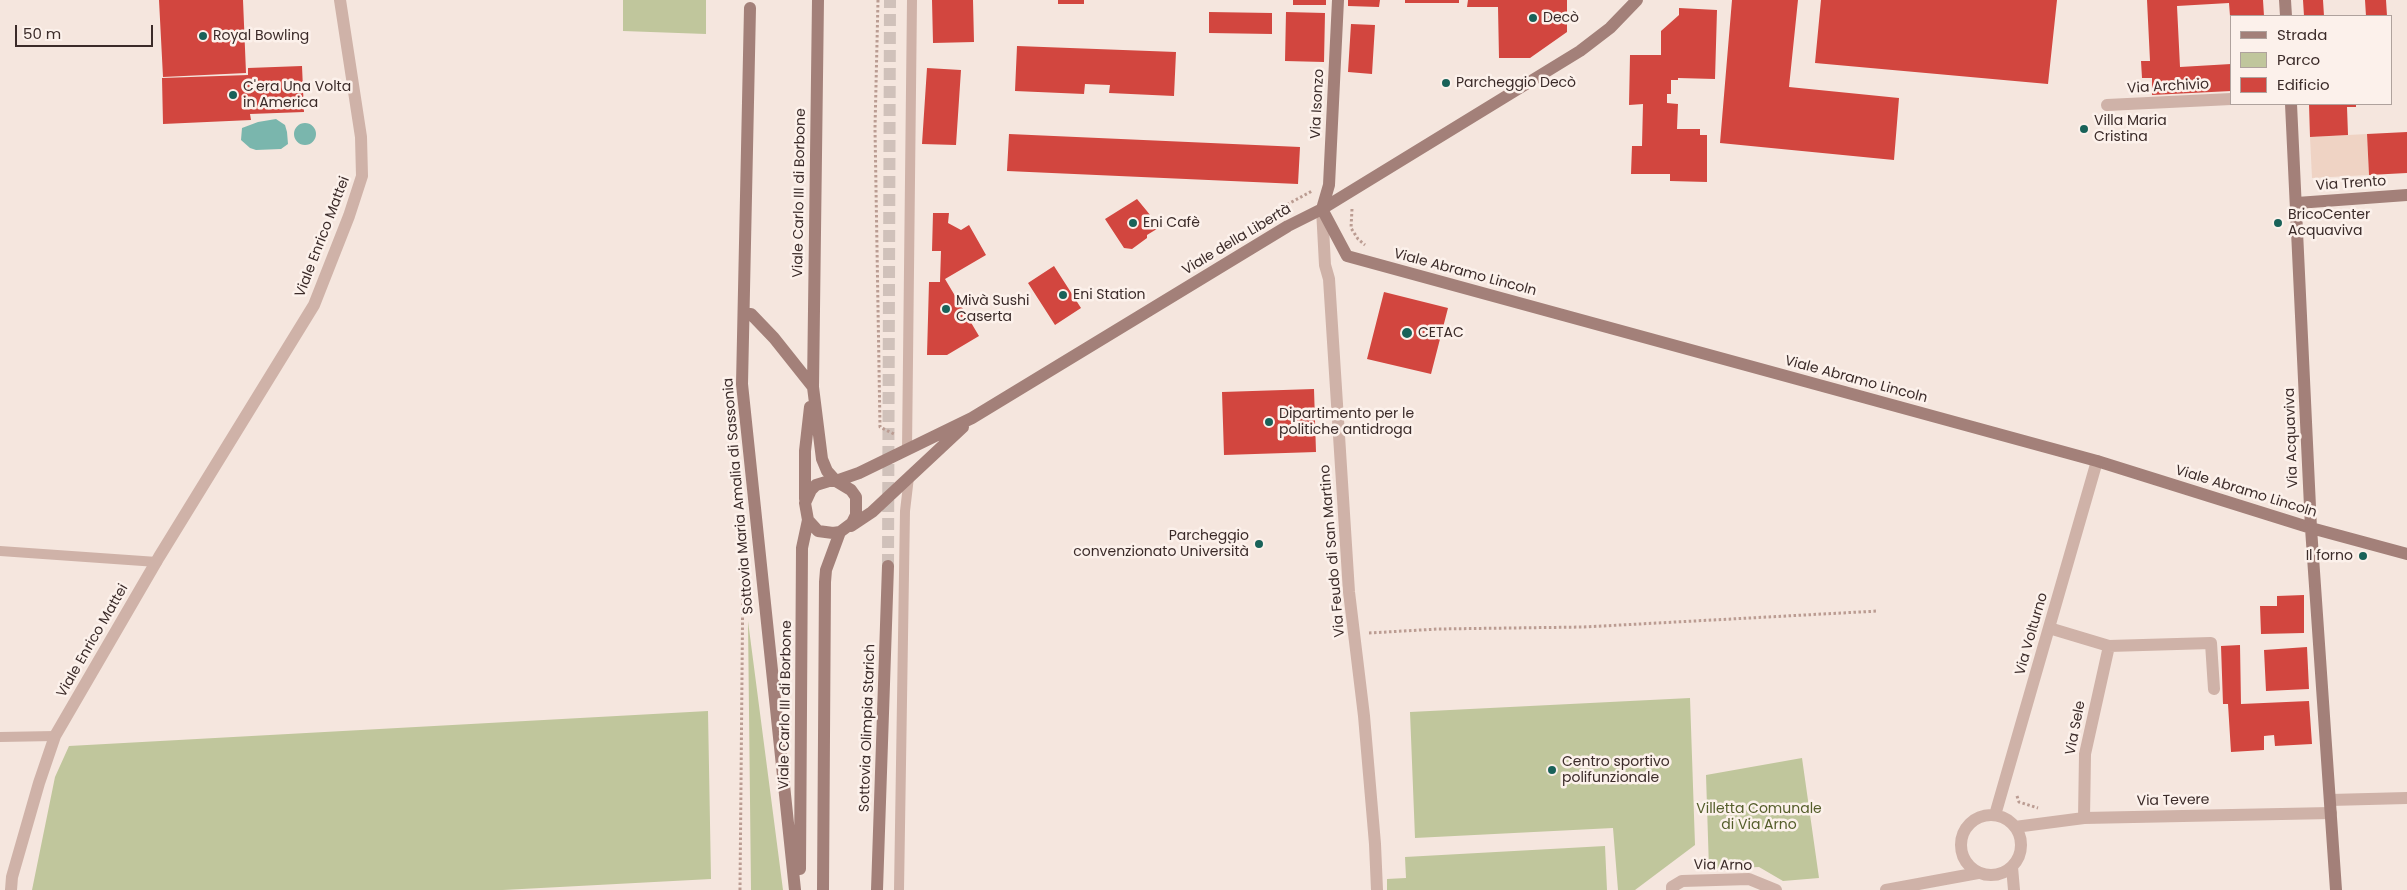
<!DOCTYPE html>
<html>
<head>
<meta charset="utf-8">
<style>
	body { margin:0 }
	#map { position:relative; width:2407px; height:890px; overflow:hidden; background:#f5e6de; font-family:Poppins,sans-serif }
	canvas { display:block }
	.legend { position:absolute; left:2230px; top:15px; width:162px; height:90px; box-sizing:border-box; background:#fcf1eb; border:1px solid #afa29d; margin:0; padding:6px 9px; list-style:none; font-size:15px; color:#3b2b29 }
	.legend li { display:flex; align-items:center; gap:10px; height:25px }
	.legend b { width:25px; border:1px solid #afa29d }
	.scale { position:absolute; left:15px; top:25px; width:138px; height:22px; box-sizing:border-box; border:2px solid #3b2b29; border-top:0; padding-left:6px; font-size:15px; line-height:18px; white-space:nowrap; color:#3b2b29; -webkit-text-stroke:4px #fcf1eb; paint-order:stroke }
</style>
</head>
<body>
<div id="map">
<canvas width="2407" height="890"></canvas>
<ul class="legend">
<li><b style="height:6px;background:#a38079"></b>Strada</li>
<li><b style="height:14px;background:#c0c69c"></b>Parco</li>
<li><b style="height:14px;background:#d2463f"></b>Edificio</li>
</ul>
<div class="scale">50 m</div>
</div>
<script>
const ctx = document.querySelector('canvas').getContext('2d');
ctx.lineJoin = 'round';
function paint(path, color) { ctx.fillStyle = color; ctx.fill(path, 'evenodd'); }
const toPath = rows => new Path2D(rows.map(r => 'M' + r).join(''));
function stroke(path, color, width, dash) { ctx.strokeStyle = color; ctx.lineWidth = width; ctx.lineCap = dash ? 'butt' : 'round'; ctx.setLineDash(dash || []); ctx.stroke(path); }
function label(font, color, halo, rows, align = 'center') {
  ctx.font = font + ' Poppins,sans-serif'; ctx.lineWidth = 5; ctx.setLineDash([]); ctx.textBaseline = 'middle'; ctx.strokeStyle = halo; ctx.fillStyle = color; for (const [text, x, y, turn = 0] of rows) {
    ctx.save(); ctx.translate(x, y); ctx.rotate((+turn || 0) * Math.PI / 180); ctx.textAlign = isNaN(turn) ? turn : align; if (halo) ctx.strokeText(text, 0, 0); ctx.fillText(text, 0, 0); ctx.restore();
  }
}
const green = toPath([
	[623,0,706,0,706,34,623,31],
	[748,621,783,890,751,890],
	[1690,698,1695,845,1635,890,1618,890,1613,828,1415,838,1410,712],
	[708,711,711,879,503,890,32,890,55,777,69,746],
	[1802,758,1819,878,1783,881,1759,867,1709,869,1706,775],
	[1605,846,1607,890,1387,890,1387,879,1406,878,1405,857]
]);
const plaza = toPath([
	[2367,134,2369,175,2312,178,2310,137]
]);
const water = toPath([
	[276,119,285,125,287,132,288,144,281,149,256,150,250,148,241,140,242,128,258,122],
	'294 134a11 11 0 1 1 22 0a11 11 0 1 1-22 0Z'
]);
const building = toPath([
	[159,0,243,0,246,73,163,77],
	[932,0,973,0,974,42,933,43],
	[1058,0,1084,0,1084,4,1058,4],
	[1293,0,1326,0,1326,5,1293,5],
	[1348,0,1380,0,1379,7,1348,6],
	[1405,0,1459,0,1459,3,1405,3],
	[1468,0,1567,0,1567,32,1530,58,1499,58,1498,7,1467,7],
	[1732,0,1798,0,1789,87,1899,98,1894,160,1720,143],
	[1821,0,2057,0,2048,84,1815,63],
	[2147,0,2263,0,2264,16,2230,16,2229,3,2177,6,2180,67,2231,64,2231,91,2152,95,2152,78,2142,78,2141,61,2150,61],
	[2303,0,2323,0,2324,16,2304,16],
	[2365,0,2386,0,2387,16,2366,16],
	[1679,8,1717,10,1715,79,1678,78,1678,80,1671,80,1671,94,1667,94,1667,103,1678,104,1677,129,1700,129,1700,135,1707,135,1707,182,1670,181,1670,174,1631,174,1632,146,1642,146,1643,104,1629,105,1630,55,1661,55,1661,31,1679,15],
	[1209,12,1272,13,1272,34,1209,33],
	[1286,12,1325,13,1324,62,1285,61],
	[1351,24,1375,25,1372,74,1348,72],
	[1017,46,1176,52,1174,96,1109,93,1110,85,1085,84,1084,94,1015,91],
	[302,66,304,112,250,114,251,120,163,124,162,78,248,75,248,68],
	[927,68,961,70,956,145,922,144],
	[2309,104,2356,104,2356,107,2347,107,2348,135,2310,137],
	[2407,132,2407,173,2369,175,2367,134],
	[1009,134,1300,147,1298,184,1007,171],
	[1137,199,1160,227,1147,235,1147,238,1132,249,1124,248,1105,219],
	[933,213,949,213,948,223,961,230,969,225,986,255,945,279,979,336,947,355,927,355,929,282,940,282,941,251,932,251],
	[1054,266,1081,308,1055,325,1028,283],
	[1384,292,1448,308,1431,374,1367,359],
	[1314,389,1316,452,1224,455,1222,392],
	[2304,595,2304,633,2261,634,2260,606,2277,606,2277,596],
	[2240,645,2241,704,2309,701,2312,744,2275,746,2274,735,2264,736,2264,750,2231,752,2228,704,2223,704,2221,646],
	[2307,647,2309,689,2266,691,2264,650]
]);
const secondaryTunnel = toPath([
	[888,566,890,0]
]);
const path = toPath([
	[878,0,875,128,880,427,894,434],
	[1352,209,1351,228,1358,239,1365,245],
	[1279,213,1277,210,1312,191],
	[1369,633,1438,629,1584,627,1878,611],
	[2017,796,2019,802,2038,808],
	[740,890,743,569,745,564]
]);
const lane = toPath([
	[907,450,912,0],
	[0,551,157,562],
	[0,737,55,736],
	[899,890,905,511,909,477]
]);
const street = toPath([
	[2107,105,2231,99],
	[1322,209,1325,265,1329,279,1349,592,1364,716,1375,844,1377,890],
	[2049,628,2109,646,2085,754,2084,818],
	[2109,646,2211,643,2214,689],
	[2330,800,2407,798],
	'1961 845a30 30 0 1 1 60 0a30 30 0 1 1-60 0Z',
	[1995,815,2097,461],
	[2015,827,2084,818,2331,813],
	[2012,867,2014,890],
	[11,890,12,877,39,783,55,736,159,557,314,305,349,216,362,176,361,137,340,0],
	[1672,890,1672,887,1682,881,1749,879,1776,890],
	[1886,890,1978,873]
]);
const secondary = toPath([
	[2285,0,2286,16],
	[750,8,742,384,795,890],
	[2291,104,2311,528,2336,890],
	[2297,203,2407,195],
	[1322,209,1347,256,2097,461,2311,528,2407,554],
	[1322,209,1329,185,1338,0],
	[744,314,751,314,774,338,813,387,822,459,827,471,836,481,851,490,856,497,856,515,852,523,840,532,833,533,818,531,808,520,805,503,811,490,816,485,829,481,836,481,859,473,972,418,1288,226,1322,209,1580,51,1610,28,1637,0],
	[813,387,818,0],
	[805,499,805,451,810,407],
	[851,526,872,512,963,427],
	[800,869,802,548,808,520],
	[823,890,825,582,826,570,840,532],
	[877,890,888,566]
]);
const markers = [
	[1533,18,5,"#196259"],
	[203,36,5,"#196259"],
	[1446,83,5,"#196259"],
	[233,95,5,"#196259"],
	[2084,129,5,"#196259"],
	[1133,223,5,"#196259"],
	[2278,223,5,"#196259"],
	[1063,295,5,"#196259"],
	[946,309,5,"#196259"],
	[1407,333,6,"#196259"],
	[1269,422,5,"#196259"],
	[1259,544,5,"#196259"],
	[2363,556,5,"#196259"],
	[1552,770,5,"#196259"]
];
const poiNames = [
	["Decò",1543,18],
	["Royal Bowling",213,36],
	["Parcheggio Decò",1456,83],
	["C'era Una Volta",243,87],
	["in America",243,103],
	["Villa Maria",2094,121],
	["Cristina",2094,137],
	["BricoCenter",2288,215],
	["Acquaviva",2288,231],
	["Eni Cafè",1143,223],
	["Eni Station",1073,295],
	["Mivà Sushi",956,301],
	["Caserta",956,317],
	["CETAC",1418,333],
	["Dipartimento per le",1279,414],
	["politiche antidroga",1279,430],
	["Parcheggio",1249,536,"right"],
	["convenzionato Università",1249,552,"right"],
	["Il forno",2353,556,"right"],
	["Centro sportivo",1562,762],
	["polifunzionale",1562,778]
];
const streetNames = [
	["Via Archivio",2168,87,-3],
	["Via Isonzo",1318,104,-87],
	["Via Trento",2351,184,-4],
	["Viale Carlo III di Borbone",800,193,-89],
	["Viale Enrico Mattei",323,237,-69],
	["Viale della Libertà",1237,240,-31],
	["Viale Abramo Lincoln",1465,273,15],
	["Viale Abramo Lincoln",1856,380,15],
	["Via Acquaviva",2292,438,-92],
	["Viale Abramo Lincoln",2246,492,17],
	["Sottovia Maria Amalia di Sassonia",739,496,-95],
	["Via Feudo di San Martino",1333,551,-95],
	["Via Volturno",2032,634,-74],
	["Viale Enrico Mattei",93,641,-60],
	["Viale Carlo III di Borbone",786,705,-89],
	["Sottovia Olimpia Starich",868,728,-88],
	["Via Sele",2076,728,-79],
	["Via Tevere",2173,801,-1],
	["Via Arno",1723,866,1]
];
const parkNames = [
	["Villetta Comunale",1759,809],
	["di Via Arno",1759,825]
];
paint(green, '#c0c69c');
paint(plaza, '#efd3c4');
paint(water, '#7ab6ad');
paint(building, '#d2463f');
stroke(secondaryTunnel, '#d0c1ba', 12, [12, 6]);
stroke(path, '#bb9c92', 3, [2.5, 2.5]);
stroke(lane, '#cfb2a8', 10);
stroke(street, '#cfb2a8', 12);
stroke(secondary, '#a38079', 12);
for (const [x, y, r, color] of markers) { const dot = new Path2D(); dot.arc(x, y, r, 0, 2 * Math.PI); ctx.fillStyle = color; ctx.fill(dot); stroke(dot, '#fcf1eb', 2); }
label('14px', '#3b2b29', '#fcf1eb', poiNames, 'left');
label('14px', '#3b2b29', '#fcf1eb', streetNames);
label('14px', '#545d2a', '#fcf1eb', parkNames);
</script>
</body>
</html>
